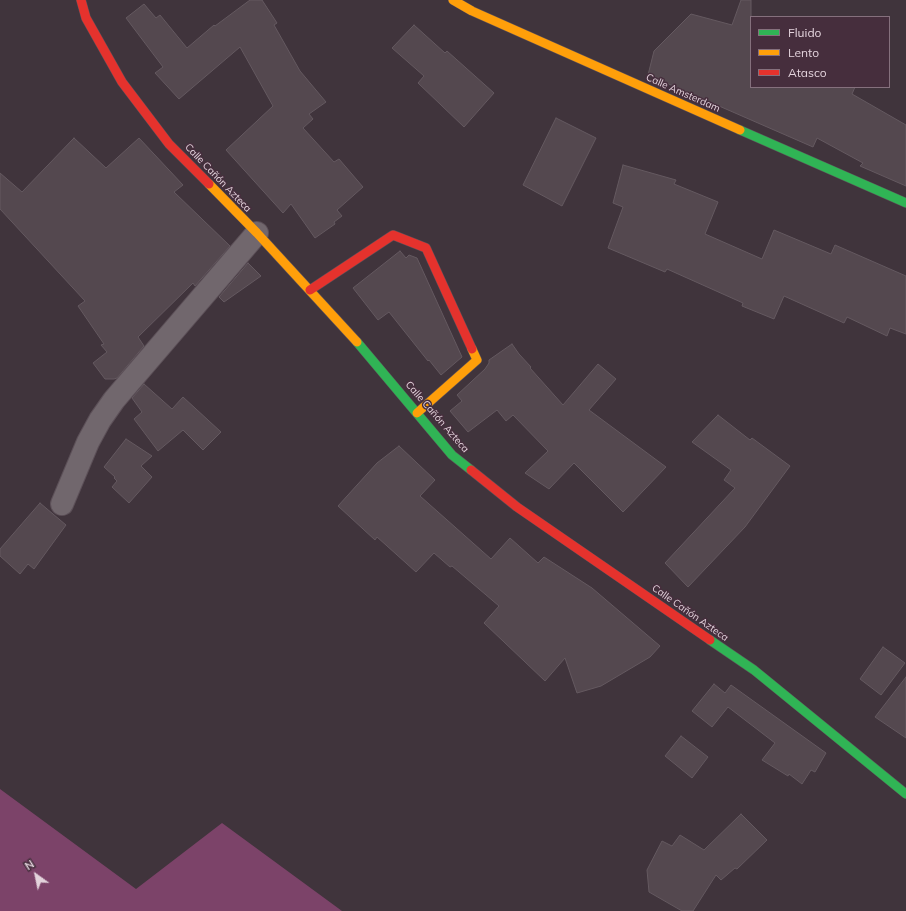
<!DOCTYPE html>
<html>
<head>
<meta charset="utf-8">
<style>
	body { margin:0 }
	#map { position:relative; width:906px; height:911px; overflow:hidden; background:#40343c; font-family:Mulish,sans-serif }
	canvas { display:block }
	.legend { position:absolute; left:750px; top:16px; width:140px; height:72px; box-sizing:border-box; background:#462e3d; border:1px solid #85707d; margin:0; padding:5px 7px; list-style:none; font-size:12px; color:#e3d3dc }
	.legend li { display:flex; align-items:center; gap:8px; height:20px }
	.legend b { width:20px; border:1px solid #85707d }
	.north { position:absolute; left:16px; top:855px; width:40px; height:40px; -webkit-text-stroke:3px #462e3d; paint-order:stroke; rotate:327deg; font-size:11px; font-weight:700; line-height:16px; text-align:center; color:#e3d3dc }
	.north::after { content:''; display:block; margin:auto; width:14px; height:18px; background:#e3d3dc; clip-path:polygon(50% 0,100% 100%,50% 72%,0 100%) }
</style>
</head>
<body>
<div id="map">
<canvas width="906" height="911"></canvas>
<ul class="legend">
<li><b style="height:5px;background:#30b455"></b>Fluido</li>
<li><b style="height:5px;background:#ff9f0a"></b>Lento</li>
<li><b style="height:5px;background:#e5322d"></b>Atasco</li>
</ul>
<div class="north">N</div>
</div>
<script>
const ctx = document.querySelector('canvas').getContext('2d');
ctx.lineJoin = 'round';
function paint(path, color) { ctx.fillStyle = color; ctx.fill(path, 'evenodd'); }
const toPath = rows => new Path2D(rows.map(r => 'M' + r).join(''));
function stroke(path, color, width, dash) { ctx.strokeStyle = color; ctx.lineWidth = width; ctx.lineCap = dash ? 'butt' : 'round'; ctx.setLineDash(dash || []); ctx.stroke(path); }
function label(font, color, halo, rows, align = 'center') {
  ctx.font = font + ' Mulish,sans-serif'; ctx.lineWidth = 3; ctx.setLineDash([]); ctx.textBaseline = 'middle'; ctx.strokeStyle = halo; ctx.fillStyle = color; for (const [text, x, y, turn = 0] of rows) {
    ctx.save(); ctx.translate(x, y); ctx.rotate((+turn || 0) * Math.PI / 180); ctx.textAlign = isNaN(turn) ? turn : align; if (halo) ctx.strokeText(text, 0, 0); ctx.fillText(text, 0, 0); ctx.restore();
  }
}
const green = toPath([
	[0,789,136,889,222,823,342,911,0,911]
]);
const building = toPath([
	[250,0,262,0,277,23,274,25,300,71,326,102,309,114,313,119,303,128,334,162,339,159,363,187,337,210,342,216,334,222,335,224,315,238,291,204,283,213,226,150,273,106,240,47,179,99,155,73,163,67,126,18,144,4,156,18,160,15,187,48,214,25,215,26,250,0],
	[741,0,751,0,751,87,855,87,852,94,906,125,906,186,860,166,863,163,817,138,813,147,648,75,654,51,691,14,732,25,741,0],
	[414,25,445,53,447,51,494,93,464,127,418,83,424,76,392,48,414,25],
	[556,118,596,138,562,206,523,185,556,118],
	[74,138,106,168,139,138,183,185,174,192,230,246,195,286,193,283,138,337,144,346,117,378,114,379,105,379,93,363,107,352,101,345,104,344,78,306,85,301,0,209,0,173,22,192,74,138],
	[623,165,676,180,674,184,718,202,705,234,762,259,774,230,831,254,835,245,906,276,906,334,890,328,887,336,847,317,844,323,784,296,774,319,742,306,743,303,667,269,665,272,608,248,623,207,613,203,623,165],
	[400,251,406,258,409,255,417,258,462,357,441,375,429,360,428,361,389,312,378,320,353,288,400,251],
	[248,263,261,276,224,302,219,297,248,263],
	[512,344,519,354,531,367,530,368,563,405,598,364,616,379,589,410,666,467,623,512,574,463,549,489,525,473,548,451,513,415,506,421,497,410,468,432,450,411,462,401,457,395,485,369,489,363,489,360,512,344],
	[144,384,172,409,183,397,221,432,203,450,183,430,158,451,134,419,142,412,132,398,144,384],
	[718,415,750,440,752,438,790,466,745,527,688,587,665,563,735,488,724,480,731,470,692,442,718,415],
	[126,439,152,456,141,466,152,477,129,503,112,487,117,481,114,478,115,477,104,467,126,439],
	[399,446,435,480,420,496,491,559,510,538,538,563,544,557,592,588,660,646,650,657,601,686,577,693,565,658,545,681,484,623,499,606,452,566,450,567,434,553,416,572,377,537,375,540,338,506,377,463,399,446],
	[40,503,66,525,34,569,28,564,20,574,0,556,0,549,40,503],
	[883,647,905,663,881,695,860,679,883,647],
	[906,677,906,738,875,717,906,677],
	[714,684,725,693,731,685,826,753,815,772,811,770,802,784,789,774,788,776,762,760,775,743,728,707,712,727,692,711,714,684],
	[681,736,708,757,692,778,665,756,681,736],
	[741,814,767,840,737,869,735,868,721,880,716,875,693,911,682,911,649,892,647,870,662,841,672,846,680,835,704,850,741,814]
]);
const street = toPath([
	[62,504,88,442,100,420,114,400,257,233]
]);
const fast = toPath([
	[740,130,906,203],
	[357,342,452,455,471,470],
	[710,640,754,670,906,794]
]);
const slow = toPath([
	[453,0,472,11,740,130],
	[209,184,257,233,357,342],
	[417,413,477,360,472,349]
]);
const jam = toPath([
	[81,0,86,18,122,82,169,144,209,184],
	[310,290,393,235,426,248,472,349],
	[471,470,517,507,710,640]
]);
const streetNames = [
	["Calle Amsterdam",683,93,24],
	["Calle Cañón Azteca",218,178,46],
	["Calle Cañón Azteca",437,417,49],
	["Calle Cañón Azteca",690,613,35]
];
paint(green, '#7c4369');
paint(building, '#54484f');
stroke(building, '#645960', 1);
stroke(street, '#5c5058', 24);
stroke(fast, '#5c5058', 10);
stroke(slow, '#5c5058', 10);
stroke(jam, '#5c5058', 10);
stroke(street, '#71676d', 22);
stroke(fast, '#30b455', 9);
stroke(slow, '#ff9f0a', 9);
stroke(jam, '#e5322d', 9);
label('10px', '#e3d3dc', '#462e3d', streetNames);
</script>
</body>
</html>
